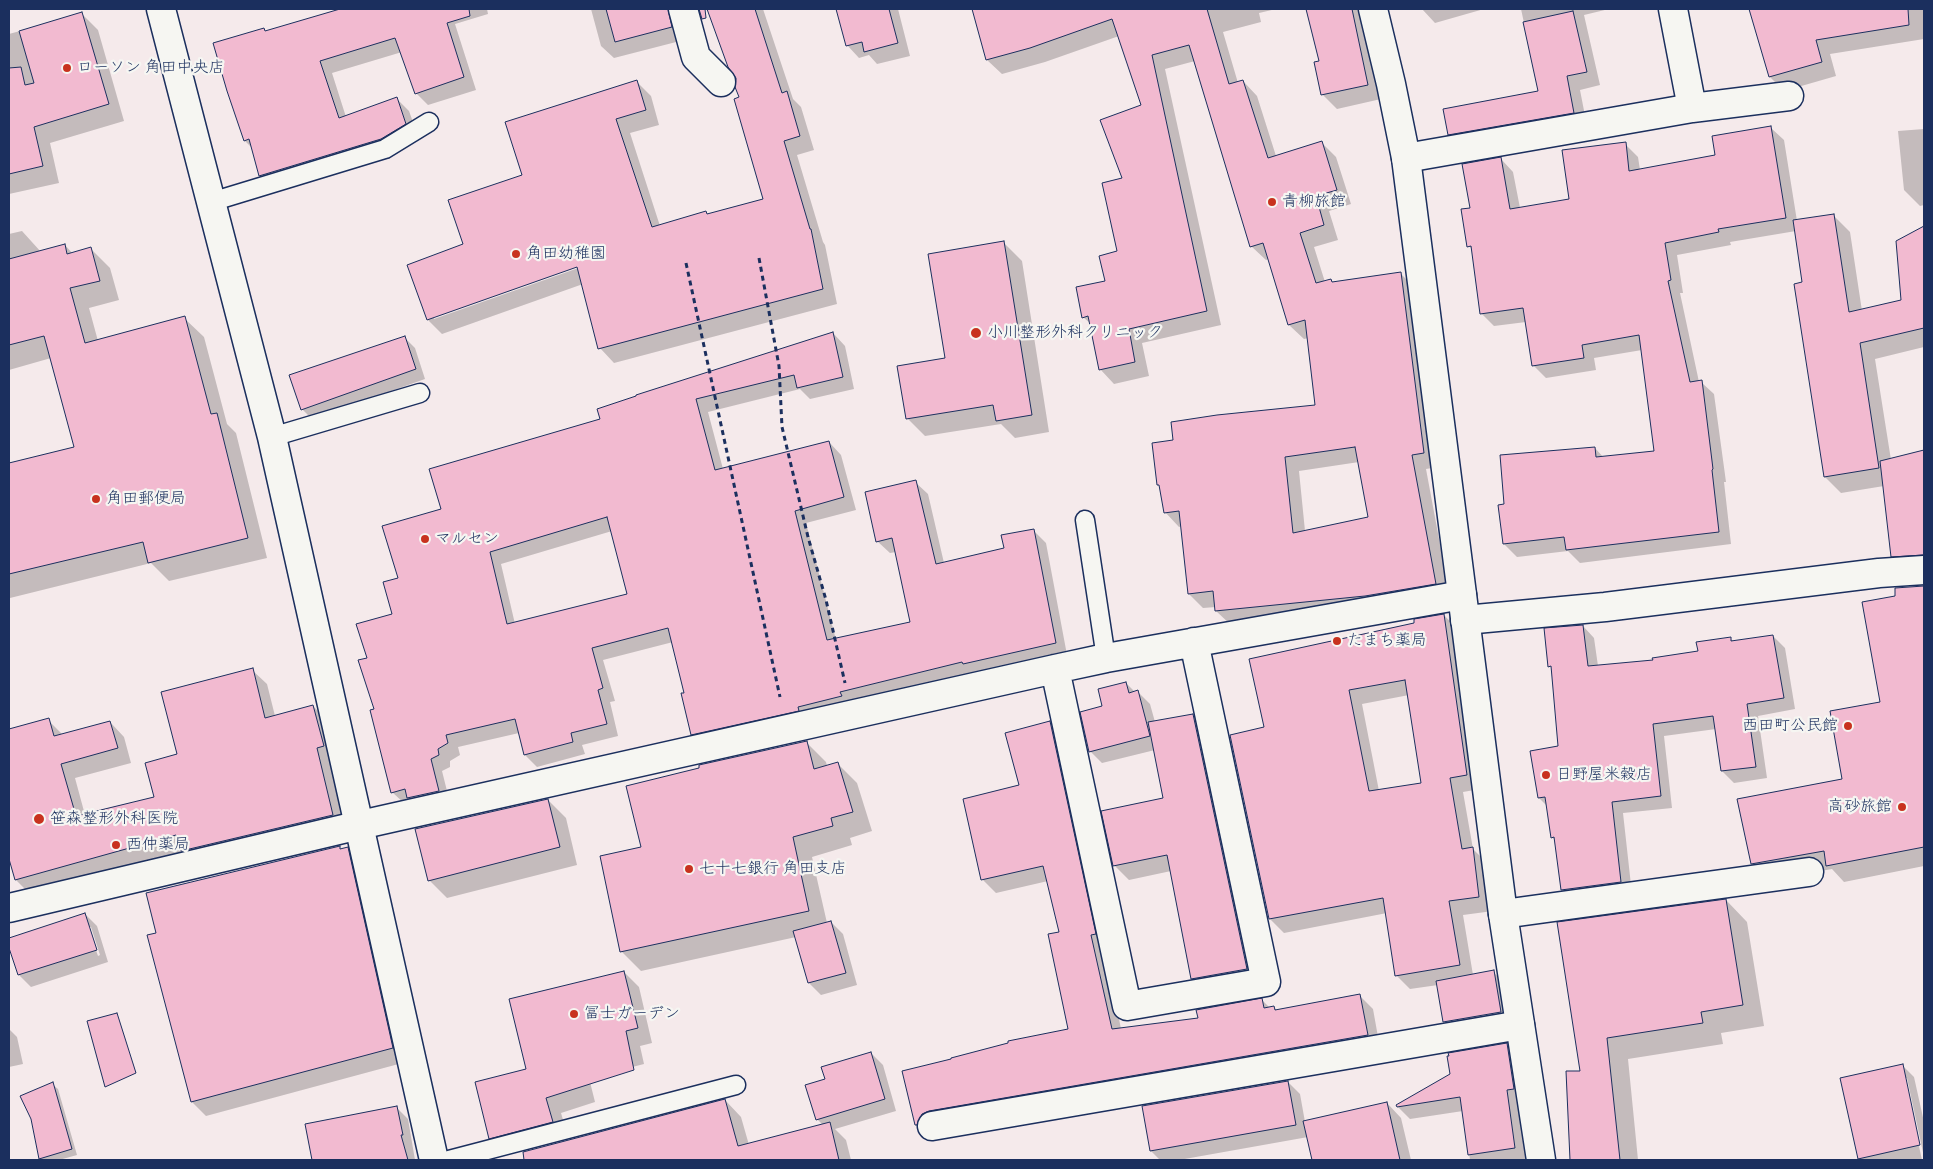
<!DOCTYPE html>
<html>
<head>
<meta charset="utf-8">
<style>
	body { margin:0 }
	#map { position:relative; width:1933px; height:1169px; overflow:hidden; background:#f5eaeb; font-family:Itim,sans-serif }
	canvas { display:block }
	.frame { position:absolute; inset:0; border:10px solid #1b2f5e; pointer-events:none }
</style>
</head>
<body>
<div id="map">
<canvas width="1933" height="1169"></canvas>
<div class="frame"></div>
</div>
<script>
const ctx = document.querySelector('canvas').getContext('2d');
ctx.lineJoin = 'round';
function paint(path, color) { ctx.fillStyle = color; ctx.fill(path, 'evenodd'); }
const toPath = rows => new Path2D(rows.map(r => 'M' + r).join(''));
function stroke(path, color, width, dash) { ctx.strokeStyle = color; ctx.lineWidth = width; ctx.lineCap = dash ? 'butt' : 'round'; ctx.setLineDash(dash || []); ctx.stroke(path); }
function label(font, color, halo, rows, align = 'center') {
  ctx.font = font + ' Itim,"Klee One",sans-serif'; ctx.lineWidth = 4.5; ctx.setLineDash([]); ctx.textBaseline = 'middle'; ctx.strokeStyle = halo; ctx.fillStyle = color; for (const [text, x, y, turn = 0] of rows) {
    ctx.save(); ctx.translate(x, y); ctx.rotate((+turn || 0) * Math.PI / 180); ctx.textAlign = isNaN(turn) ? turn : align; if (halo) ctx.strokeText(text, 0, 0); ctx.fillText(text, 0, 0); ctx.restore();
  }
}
const shadow = toPath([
	[344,9,487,9,488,14,455,24,476,90,428,105,416,93,402,52,332,73,346,117,397,99,409,111,418,136,273,188,260,176,253,149,245,141,266,32],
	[591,9,671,9,680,41,614,58,601,46],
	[708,9,763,9,793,99,801,107,814,150,797,155,823,242,825,245,837,304,614,363,600,348,583,284,442,334,428,320,408,265,465,245,524,176,636,81,651,96,659,125,630,133,660,226,764,200,737,77],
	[583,263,584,266,434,319,434,316],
	[838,9,898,9,910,56,877,64,869,55,859,58,847,45],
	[974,9,1276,9,1259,13,1261,22,1223,32,1238,83,1243,81,1257,96,1276,156,1322,143,1336,157,1351,204,1329,211,1338,240,1314,247,1325,282,1331,281,1334,283,1400,273,1415,288,1438,467,1426,469,1450,598,1231,625,1216,611,1216,607,1203,608,1189,594,1182,526,1179,527,1165,512,1175,441,1316,406,1309,338,1304,339,1289,325,1269,259,1266,260,1251,246,1195,61,1165,69,1221,325,1142,343,1149,376,1114,384,1100,369,1091,324,1083,317,1107,282,1119,252,1124,179,1142,106,1119,36,1045,62,1002,74,987,60],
	[1359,462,1370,518,1305,531,1299,471],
	[1308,9,1363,9,1381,99,1337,109,1322,94,1320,62],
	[1422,9,1484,9,1435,23],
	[1521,9,1609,9,1584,15,1600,85,1580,90,1587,126,1463,148,1449,134,1539,92],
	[1750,9,1924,9,1924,39,1830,54,1836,76,1784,91,1770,77],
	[82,14,98,30,124,121,50,143,59,183,9,194,9,34],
	[1771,128,1784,140,1797,221,1834,216,1850,232,1862,311,1903,301,1898,242,1924,227,1924,347,1875,359,1891,460,1924,451,1924,571,1908,572,1892,556,1884,486,1841,493,1825,477,1804,283,1796,231,1730,242,1731,245,1677,255,1683,293,1680,293,1699,382,1701,382,1714,394,1726,482,1724,482,1731,544,1580,563,1568,551,1517,557,1504,544,1500,506,1506,505,1595,448,1604,458,1656,452,1642,350,1594,358,1596,370,1546,378,1533,365,1526,322,1494,326,1481,313,1473,250,1469,246,1471,209,1501,159,1513,172,1520,208,1570,200,1625,144,1638,157,1640,170,1716,156],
	[1924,129,1924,205,1920,206,1904,190,1898,131],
	[22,231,41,252,65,245,73,254,91,249,110,268,119,300,89,308,98,341,184,318,204,337,227,424,236,433,267,558,169,581,151,563,10,598,9,596,9,465,76,448,51,358,9,370,9,234],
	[1004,243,1022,261,1049,432,1015,438,1001,424,925,436,907,418,946,359],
	[833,333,845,346,854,389,810,399,800,389,708,412,723,469,829,442,841,455,856,510,806,523,836,640,912,623,896,552,890,553,877,541,915,482,928,494,944,563,1005,549,1034,531,1046,543,1067,655,705,746,692,734,686,694,673,642,603,660,615,701,610,702,618,736,582,745,585,754,537,767,525,755,519,733,458,747,460,755,450,761,450,767,442,771,450,803,405,804,392,792,375,710,368,659,394,614,399,579,443,510,602,420],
	[612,531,628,595,515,624,501,564],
	[405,338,415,348,425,379,312,419,302,409],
	[1924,587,1924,866,1844,882,1832,869,1768,880,1752,864,1843,780,1881,703,1897,597,1896,589],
	[1444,615,1458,630,1480,789,1463,792,1473,849,1487,863,1493,911,1463,915,1473,975,1493,972,1506,984,1513,1024,1457,1034,1445,1022,1438,985,1410,989,1396,975,1387,913,1284,933,1270,919,1231,736,1265,728,1416,624],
	[1409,695,1422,784,1379,791,1362,704],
	[1583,626,1594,638,1598,666,1654,661,1699,652,1730,638,1734,642,1773,636,1785,648,1795,709,1758,716,1767,778,1734,783,1722,771,1716,729,1664,736,1672,808,1623,813,1632,894,1574,902,1562,890,1556,841,1552,837,1547,806,1539,798,1559,747,1552,669,1550,666],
	[252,670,267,684,275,716,313,706,328,721,347,830,197,865,184,852,30,894,16,880,9,854,9,731,48,720,63,735,110,722,124,737,131,763,75,778,85,815,155,798,179,755],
	[1126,683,1135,692,1138,692,1150,704,1155,722,1193,715,1208,730,1261,984,1206,993,1192,979,1171,871,1129,880,1114,865,1164,799,1155,750,1102,763,1090,751,1104,707],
	[1050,722,1063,735,1121,1029,1200,1020,1262,1000,1270,1008,1274,1007,1277,1011,1360,996,1373,1009,1380,1048,929,1138,916,1124,952,1060,1069,1029,1061,932,1048,881,996,893,983,880,964,800,1020,786],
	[806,742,826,762,827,766,837,763,857,783,872,831,850,838,852,845,812,857,827,923,831,922,843,934,857,985,821,995,809,983,796,937,641,971,621,951,643,848],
	[548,800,566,818,577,865,447,898,429,880],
	[339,847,341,850,347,848,362,862,406,1062,206,1116,192,1102,174,1031,158,934],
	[1726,900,1747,922,1764,1026,1721,1033,1723,1044,1628,1059,1638,1160,1571,1160,1567,1073,1582,1073,1558,923],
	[85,914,97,926,108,962,31,987,19,975,9,939],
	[88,927,91,927,100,955,98,956],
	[624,972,639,987,652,1043,640,1046,644,1064,589,1078,595,1102,561,1113,568,1137,505,1153,490,1138,528,1070],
	[9,1029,17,1037,23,1064,9,1067],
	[1506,1044,1518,1057,1519,1102,1527,1160,1470,1160,1463,1111,1410,1119,1398,1107],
	[871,1053,883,1065,896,1111,835,1129,846,1140,851,1160,645,1160,634,1124,725,1100,741,1117,749,1145,823,1125,817,1119,827,1080],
	[1902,1065,1914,1077,1924,1122,1924,1157,1907,1078,1904,1078,1922,1160,1860,1160,1842,1079],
	[1288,1082,1300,1094,1305,1122,1387,1103,1401,1118,1411,1160,1313,1160,1308,1137,1179,1160,1160,1160,1151,1151,1144,1107],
	[52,1084,58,1089,77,1155,59,1160,42,1160,40,1158,32,1119],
	[397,1108,408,1119,415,1160,313,1160,306,1125]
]);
const building = toPath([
	[340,9,469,9,470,16,447,23,464,77,415,94,395,38,320,61,339,118,397,97,406,124,381,139,259,176,249,139,244,141,227,91,213,43,264,28,265,31,340,9],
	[606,9,668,9,672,27,615,42,606,9],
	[699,9,705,9,706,18,702,19,699,9],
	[707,9,755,9,782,93,787,91,800,136,784,141,810,229,811,229,823,289,598,349,577,267,427,320,407,265,463,244,448,200,522,175,505,122,637,80,646,110,616,119,652,227,706,211,707,214,763,199,734,99,739,97,735,87,736,78,728,67,707,9],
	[836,9,889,9,898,43,864,52,862,42,846,46,836,9],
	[972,9,1207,9,1229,84,1243,80,1268,158,1322,141,1337,190,1316,196,1324,225,1300,233,1316,283,1331,279,1332,282,1401,272,1424,453,1412,455,1436,584,1365,596,1215,611,1213,591,1188,594,1179,511,1164,513,1159,485,1157,485,1152,443,1173,440,1171,422,1217,415,1315,405,1305,320,1288,325,1263,243,1250,247,1189,45,1152,55,1207,311,1129,329,1135,362,1099,370,1088,316,1082,318,1076,287,1105,281,1099,256,1117,251,1102,183,1122,178,1100,120,1141,105,1112,19,1030,48,986,60,972,9],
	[1355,447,1368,517,1293,533,1285,457,1355,447],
	[1306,9,1352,9,1368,85,1321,95,1314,62,1319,61,1306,9],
	[1749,9,1908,9,1909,25,1816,40,1822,62,1769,77,1749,9],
	[1573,11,1587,72,1567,76,1574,113,1448,135,1443,109,1538,91,1523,22,1573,11],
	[82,12,109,104,34,127,43,166,9,174,9,68,21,67,25,85,34,83,19,31,82,12],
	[1771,126,1786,218,1718,229,1719,232,1665,243,1671,280,1668,281,1690,382,1702,380,1713,469,1712,470,1719,532,1566,550,1564,537,1503,544,1498,505,1504,504,1500,455,1595,447,1596,457,1654,451,1639,335,1582,345,1584,358,1532,366,1523,308,1480,314,1471,246,1467,247,1461,209,1470,208,1462,164,1501,157,1510,209,1569,199,1562,150,1626,142,1629,171,1715,155,1712,136,1771,126],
	[1834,214,1849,312,1901,300,1896,241,1924,226,1924,328,1860,343,1879,468,1824,477,1794,284,1802,282,1793,220,1834,214],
	[1004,241,1032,415,996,421,993,405,906,419,897,366,945,358,928,254,1004,241],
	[65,244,67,254,91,247,100,281,70,288,85,343,185,316,211,414,217,413,248,538,148,563,143,542,9,574,9,463,74,447,44,336,9,345,9,259,65,244],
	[833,332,843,377,797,388,794,375,696,399,715,470,829,441,844,497,795,511,827,640,910,622,892,538,876,542,865,492,916,480,936,564,1004,548,1001,535,1034,529,1056,643,963,664,962,662,840,692,842,696,798,707,799,711,691,735,681,693,684,693,668,628,592,648,603,688,598,690,607,724,571,733,573,742,524,755,515,719,446,735,448,743,438,749,439,755,431,759,439,791,407,798,405,789,391,793,370,710,374,709,358,660,367,658,356,624,392,614,383,582,398,578,382,526,441,509,429,469,600,419,597,409,636,396,636,395,833,332],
	[607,517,627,594,507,624,490,552,607,517],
	[405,336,416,369,301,410,289,375,405,336],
	[1924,450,1924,555,1891,557,1880,461,1924,450],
	[1924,586,1924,847,1826,866,1824,851,1751,864,1737,799,1842,779,1830,711,1880,702,1862,602,1895,596,1895,588,1924,586],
	[1444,614,1467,775,1450,778,1462,849,1473,847,1479,897,1449,901,1460,965,1395,976,1383,898,1269,919,1230,735,1264,727,1249,659,1414,623,1414,619,1444,614],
	[1405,680,1421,783,1369,791,1349,690,1405,680],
	[1583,625,1588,666,1653,660,1652,658,1698,651,1696,642,1731,637,1731,641,1773,635,1784,698,1747,704,1756,767,1721,771,1713,716,1653,724,1661,796,1612,802,1621,882,1561,890,1554,837,1551,838,1545,797,1538,798,1530,751,1558,746,1551,666,1548,667,1544,628,1583,625],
	[253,668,265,718,313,705,324,746,317,748,333,815,181,851,176,835,15,880,9,859,9,729,49,718,54,736,110,721,118,748,61,764,76,816,154,797,145,763,177,754,161,692,253,668],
	[1126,682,1129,693,1138,690,1150,736,1089,752,1080,712,1102,706,1098,689,1126,682],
	[1193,714,1247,969,1191,979,1167,855,1113,866,1101,811,1163,798,1148,722,1193,714],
	[1050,721,1096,934,1091,935,1112,1029,1198,1018,1196,1010,1262,998,1264,1008,1274,1006,1275,1010,1360,994,1368,1035,929,1111,922,1114,917,1125,915,1125,902,1071,951,1059,951,1058,1008,1043,1008,1041,1068,1029,1048,934,1059,932,1043,866,981,880,963,799,1019,785,1005,733,1050,721],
	[807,741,814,769,838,762,853,812,831,818,833,826,793,837,809,911,620,952,600,856,641,847,626,786,699,768,699,765,807,741],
	[548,799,560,847,428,881,415,829,548,799],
	[340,846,340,849,348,847,393,1048,191,1102,147,935,156,933,146,893,340,846],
	[1726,899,1743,1005,1701,1012,1703,1023,1607,1038,1620,1160,1570,1160,1566,1071,1580,1071,1557,922,1726,899],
	[85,913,97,950,18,975,9,948,9,938,85,913],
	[831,921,846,973,808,983,793,931,831,921],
	[1494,970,1501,1012,1443,1022,1436,981,1494,970],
	[624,971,638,1028,626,1031,634,1070,546,1098,553,1122,489,1139,475,1082,526,1069,509,999,624,971],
	[117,1013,136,1073,105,1087,87,1021,117,1013],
	[1507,1043,1514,1089,1507,1090,1515,1148,1468,1155,1460,1097,1397,1107,1396,1105,1450,1074,1447,1056,1449,1056,1448,1053,1507,1043],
	[871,1052,885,1099,816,1120,805,1085,825,1079,821,1067,871,1052],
	[1903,1064,1920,1145,1858,1159,1840,1078,1903,1064],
	[1288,1081,1296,1125,1150,1151,1142,1106,1288,1081],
	[53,1082,72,1149,39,1159,31,1119,20,1096,53,1082],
	[725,1099,738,1146,830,1122,839,1160,524,1160,523,1152,725,1099],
	[1387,1102,1400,1160,1312,1160,1303,1121,1387,1102],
	[397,1106,403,1135,401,1135,408,1160,312,1160,305,1124,397,1106]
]);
const path = toPath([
	[759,258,779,366,782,427,808,537,826,600,845,683],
	[686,263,780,697]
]);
const lane = toPath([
	[211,202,385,149,429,122],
	[272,437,420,393],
	[1085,520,1106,658],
	[449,1160,736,1085]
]);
const street = toPath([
	[683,9,696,57,721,82],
	[1673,9,1692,108],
	[1406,158,1692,108,1789,96],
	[1465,620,1605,607,1879,573,1924,570],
	[1055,669,1127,1006,1266,982,1194,642],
	[9,908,360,825,1055,669,1106,658,1462,595],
	[1503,914,1809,872],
	[932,1126,1520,1025]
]);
const secondary = toPath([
	[161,9,272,437,434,1160],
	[1373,9,1391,84,1406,158,1503,914,1541,1160]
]);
const markers = [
	[67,68,5,"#c8321e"],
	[1272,202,5,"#c8321e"],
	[516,254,5,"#c8321e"],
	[976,333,6,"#c8321e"],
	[96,499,5,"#c8321e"],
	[425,539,5,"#c8321e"],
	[1337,641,5,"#c8321e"],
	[1848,726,5,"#c8321e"],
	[1546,775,5,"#c8321e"],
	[1902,807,5,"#c8321e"],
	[39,819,6,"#c8321e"],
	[116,845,5,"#c8321e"],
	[689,869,5,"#c8321e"],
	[574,1014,5,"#c8321e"]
];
const poiNames = [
	["ローソン 角田中央店",77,68],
	["青柳旅館",1282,202],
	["角田幼稚園",526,254],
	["小川整形外科クリニック",987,333],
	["角田郵便局",106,499],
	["マルセン",435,539],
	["たまち薬局",1347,641],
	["西田町公民館",1838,726,"right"],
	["日野屋米穀店",1556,775],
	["高砂旅館",1892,807,"right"],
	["笹森整形外科医院",50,819],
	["西仲薬局",126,845],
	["七十七銀行 角田支店",699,869],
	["冨士ガーデン",584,1014]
];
paint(shadow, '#0003');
paint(building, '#f2bad0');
stroke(building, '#1b2f5e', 1);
stroke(lane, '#1b2f5e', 21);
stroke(street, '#1b2f5e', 31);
stroke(secondary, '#1b2f5e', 31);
stroke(path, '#1b2f5e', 3, [5, 4]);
stroke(lane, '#f6f6f2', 18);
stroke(street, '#f6f6f2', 28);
stroke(secondary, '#f6f6f2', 28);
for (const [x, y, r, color] of markers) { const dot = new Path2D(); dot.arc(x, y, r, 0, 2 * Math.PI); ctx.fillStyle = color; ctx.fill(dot); stroke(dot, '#f6f6f2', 2); }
label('16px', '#1b2f5e', '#f6f6f2', poiNames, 'left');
</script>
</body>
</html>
